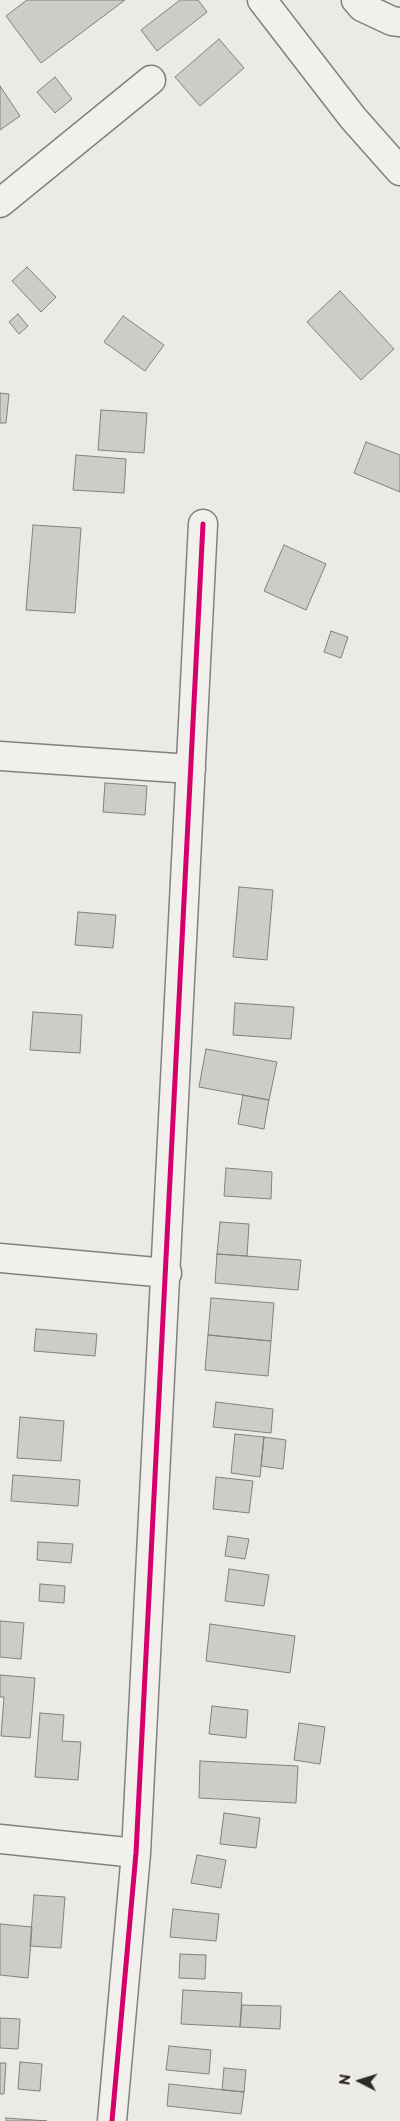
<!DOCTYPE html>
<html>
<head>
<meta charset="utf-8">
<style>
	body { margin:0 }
	#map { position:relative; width:400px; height:2121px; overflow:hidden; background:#eceae4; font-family:"Playpen Sans",sans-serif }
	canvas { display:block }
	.north { position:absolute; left:335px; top:2056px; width:50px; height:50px; -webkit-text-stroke:4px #f7f3e8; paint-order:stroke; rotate:275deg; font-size:14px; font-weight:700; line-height:20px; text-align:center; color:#2b2b2b }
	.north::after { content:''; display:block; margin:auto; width:18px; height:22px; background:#2b2b2b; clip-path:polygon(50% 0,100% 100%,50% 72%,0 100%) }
</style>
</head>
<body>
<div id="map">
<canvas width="400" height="2121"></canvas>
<div class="north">N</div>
</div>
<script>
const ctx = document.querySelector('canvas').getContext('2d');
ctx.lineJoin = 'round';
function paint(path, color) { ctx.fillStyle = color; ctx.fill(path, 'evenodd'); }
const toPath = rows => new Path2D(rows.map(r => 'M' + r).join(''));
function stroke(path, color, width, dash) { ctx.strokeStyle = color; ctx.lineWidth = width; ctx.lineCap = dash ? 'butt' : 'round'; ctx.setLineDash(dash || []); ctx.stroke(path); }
const building = toPath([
	[27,0,125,0,41,63,6,16,27,0],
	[180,0,198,0,207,12,157,51,141,30,180,0],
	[219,39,244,68,200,106,175,77,219,39],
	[55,77,72,99,55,113,37,92,55,77],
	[0,86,20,116,0,130,0,86],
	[27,267,56,297,41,312,12,281,27,267],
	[340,291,394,349,361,380,307,322,340,291],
	[18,314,28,326,19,334,9,322,18,314],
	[123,316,164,345,145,371,104,342,123,316],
	[0,393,9,394,6,423,0,423,0,393],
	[101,410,147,413,144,453,98,450,101,410],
	[366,442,400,455,400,492,354,473,366,442],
	[76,455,126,459,124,493,73,490,76,455],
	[33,525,81,528,75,613,26,610,33,525],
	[284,545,326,564,306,610,264,591,284,545],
	[331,631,348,637,341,658,324,652,331,631],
	[105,783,147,786,145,815,103,812,105,783],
	[239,887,273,890,267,960,233,957,239,887],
	[78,912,116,915,113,948,75,945,78,912],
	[235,1003,294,1007,291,1039,233,1035,235,1003],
	[33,1012,82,1015,80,1053,30,1050,33,1012],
	[206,1049,277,1062,269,1100,199,1087,206,1049],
	[243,1095,269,1100,264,1129,238,1124,243,1095],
	[226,1168,272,1172,271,1199,224,1196,226,1168],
	[220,1222,249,1224,247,1256,217,1254,220,1222],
	[217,1254,301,1260,298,1290,215,1283,217,1254],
	[211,1298,274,1303,271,1341,208,1335,211,1298],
	[36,1329,97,1334,95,1356,34,1351,36,1329],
	[208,1335,271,1341,268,1376,205,1370,208,1335],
	[216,1402,273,1409,271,1433,213,1427,216,1402],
	[20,1417,64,1421,61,1461,17,1458,20,1417],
	[235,1434,264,1437,260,1477,231,1473,235,1434],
	[264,1437,286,1440,283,1469,261,1466,264,1437],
	[13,1475,80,1480,78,1506,11,1501,13,1475],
	[216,1477,253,1481,249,1513,213,1509,216,1477],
	[228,1536,249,1539,245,1559,225,1556,228,1536],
	[38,1542,73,1544,71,1563,37,1560,38,1542],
	[229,1569,269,1575,264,1606,225,1601,229,1569],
	[40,1584,65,1586,64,1603,39,1601,40,1584],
	[0,1621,24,1623,21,1659,0,1657,0,1621],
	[210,1624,295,1636,290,1673,206,1661,210,1624],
	[0,1675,35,1678,30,1738,1,1736,4,1697,0,1697,0,1675],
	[212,1706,248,1710,246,1738,209,1734,212,1706],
	[40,1713,64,1715,62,1741,81,1742,78,1780,35,1777,40,1713],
	[299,1723,325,1727,320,1764,294,1760,299,1723],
	[200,1761,298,1766,296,1803,199,1798,200,1761],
	[224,1813,260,1818,256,1848,220,1844,224,1813],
	[197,1855,226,1860,221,1888,191,1883,197,1855],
	[34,1895,65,1897,61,1948,30,1946,34,1895],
	[173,1909,219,1914,216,1941,170,1937,173,1909],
	[0,1924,32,1927,28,1978,0,1975,0,1924],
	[180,1954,206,1955,205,1979,179,1978,180,1954],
	[183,1990,242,1993,240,2027,181,2024,183,1990],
	[242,2005,281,2006,280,2029,240,2027,242,2005],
	[0,2018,20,2019,18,2049,0,2048,0,2018],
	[169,2046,211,2050,209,2074,166,2070,169,2046],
	[20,2062,42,2064,40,2091,18,2089,20,2062],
	[0,2063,6,2063,4,2094,0,2094,0,2063],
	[224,2068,246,2070,244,2092,222,2090,224,2068],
	[169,2084,244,2092,241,2114,167,2106,169,2084],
	[6,2118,47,2121,6,2121,6,2118]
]);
const minor = toPath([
	[262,0,353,118,400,171],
	[0,203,151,80],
	[0,756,191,769],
	[0,1258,167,1273],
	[0,1839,136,1853],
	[112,2121,136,1853,203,524]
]);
const highway = toPath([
	[356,0,362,7,392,21,400,22]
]);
const cycleway = toPath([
	[112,2121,136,1853,203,524]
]);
paint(building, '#ceccc8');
stroke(building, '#82817e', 1);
stroke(minor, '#82817e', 31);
stroke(highway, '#82817e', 31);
stroke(minor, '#f1f0ec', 28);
stroke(highway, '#f1f0ec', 28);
stroke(cycleway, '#d6006c', 5);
</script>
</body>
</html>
